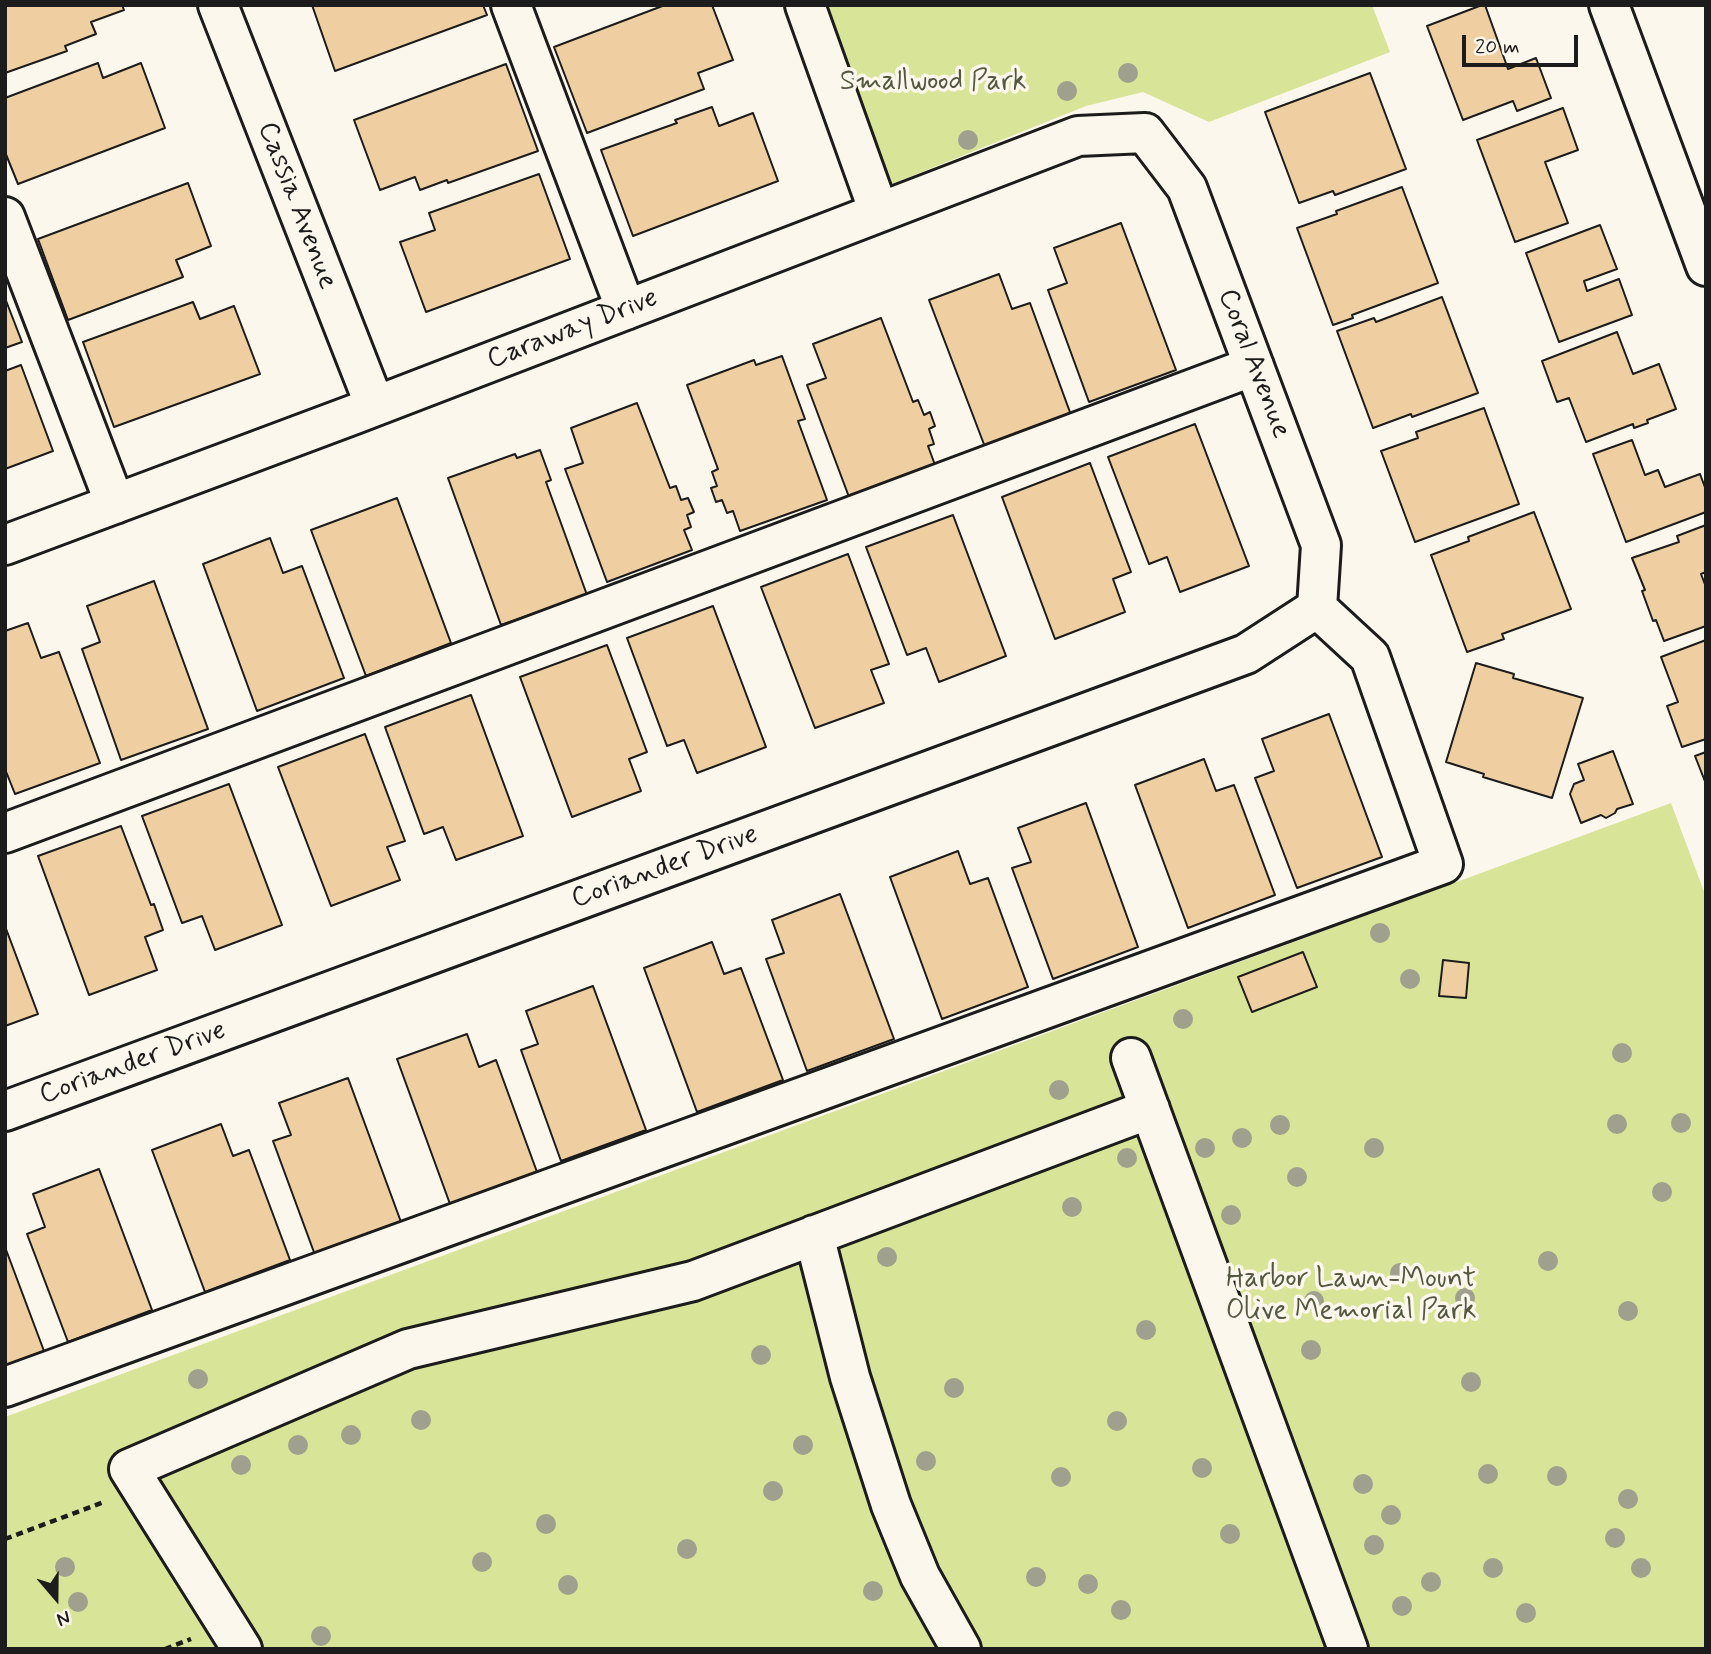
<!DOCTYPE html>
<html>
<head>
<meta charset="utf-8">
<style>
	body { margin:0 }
	#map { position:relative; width:1711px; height:1654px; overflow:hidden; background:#fbf7ec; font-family:Mynerve,sans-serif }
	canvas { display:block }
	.frame { position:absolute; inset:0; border:7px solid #1c1c1c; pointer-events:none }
	.north { position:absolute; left:21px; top:1563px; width:70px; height:70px; -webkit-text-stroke:5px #fbf7ec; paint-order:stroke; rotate:160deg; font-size:19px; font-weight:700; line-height:28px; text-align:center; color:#1c1c1c }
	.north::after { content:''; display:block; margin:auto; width:24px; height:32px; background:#1c1c1c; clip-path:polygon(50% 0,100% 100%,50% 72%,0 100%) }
	.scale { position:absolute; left:1462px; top:35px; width:116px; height:32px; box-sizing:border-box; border:4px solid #1c1c1c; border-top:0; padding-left:9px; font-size:21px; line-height:24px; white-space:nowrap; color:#1c1c1c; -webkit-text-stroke:5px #fbf7ec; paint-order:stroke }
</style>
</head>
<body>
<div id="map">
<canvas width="1711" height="1654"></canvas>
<div class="frame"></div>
<div class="north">N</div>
<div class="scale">20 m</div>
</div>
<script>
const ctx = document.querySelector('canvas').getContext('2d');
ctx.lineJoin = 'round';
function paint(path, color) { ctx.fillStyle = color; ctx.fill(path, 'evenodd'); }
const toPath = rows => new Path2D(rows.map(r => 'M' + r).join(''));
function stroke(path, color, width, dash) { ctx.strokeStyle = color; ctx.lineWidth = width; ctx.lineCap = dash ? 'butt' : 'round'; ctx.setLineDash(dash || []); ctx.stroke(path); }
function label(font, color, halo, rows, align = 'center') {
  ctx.font = font + ' Mynerve,sans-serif'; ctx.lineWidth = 7; ctx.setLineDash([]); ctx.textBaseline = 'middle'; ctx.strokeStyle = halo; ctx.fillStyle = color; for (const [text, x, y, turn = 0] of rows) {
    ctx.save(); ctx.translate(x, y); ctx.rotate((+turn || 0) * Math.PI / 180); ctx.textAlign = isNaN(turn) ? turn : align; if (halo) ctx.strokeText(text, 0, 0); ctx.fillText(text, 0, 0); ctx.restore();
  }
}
const green = toPath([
	[818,5,1372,5,1390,52,1209,122,1143,92,1086,106,887,186],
	[1671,803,1706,897,1706,1649,5,1649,5,1417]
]);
const building = toPath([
	[5,5,122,5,124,10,91,22,96,34,65,46,67,51,5,73,5,5],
	[312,5,483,5,487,15,335,71,312,5],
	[665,5,712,5,733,60,698,73,704,89,587,133,554,47,665,5],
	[1482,5,1485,5,1508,69,1536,58,1551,98,1517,111,1513,101,1463,120,1427,26,1482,5],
	[98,63,103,78,141,63,165,128,18,184,5,152,5,98,98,63],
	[506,64,538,151,448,183,447,180,420,190,415,177,380,190,354,120,506,64],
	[1370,73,1406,169,1335,195,1333,191,1299,203,1265,112,1370,73],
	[712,107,719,126,753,113,778,181,633,236,601,150,677,123,675,120,712,107],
	[1563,108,1578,150,1545,162,1568,223,1515,242,1477,140,1563,108],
	[539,174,570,259,426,312,400,242,435,230,429,213,539,174],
	[188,183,211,246,176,260,183,277,68,320,38,239,188,183],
	[1402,187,1438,283,1352,315,1353,318,1333,325,1297,228,1337,214,1336,211,1402,187],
	[1121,223,1176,370,1089,402,1048,290,1067,283,1054,248,1121,223],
	[1600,225,1617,269,1584,281,1587,291,1619,279,1632,315,1559,342,1526,253,1600,225],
	[999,274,1012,309,1030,303,1071,415,985,447,929,300,999,274],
	[1442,297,1478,393,1412,417,1411,414,1373,428,1337,331,1374,318,1376,322,1442,297],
	[5,298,22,342,5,348,5,298],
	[193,302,200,319,234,306,260,374,114,427,83,342,193,302],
	[881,318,913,402,918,400,924,415,930,412,935,426,929,429,934,444,928,446,935,465,849,497,807,385,826,378,813,344,881,318],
	[1617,332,1633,374,1659,364,1676,409,1647,420,1648,423,1634,428,1633,424,1586,442,1569,398,1557,402,1542,361,1617,332],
	[782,356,805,419,798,421,827,500,740,531,733,511,727,513,722,500,716,502,711,488,717,486,712,472,718,469,687,385,754,360,756,365,782,356],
	[21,365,53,451,5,469,5,371,21,365],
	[637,403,670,488,676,486,681,500,688,498,694,512,687,515,691,527,684,530,692,550,607,582,565,469,583,463,571,428,637,403],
	[1484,408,1519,504,1415,542,1381,451,1418,438,1416,432,1484,408],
	[1195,424,1249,566,1180,592,1167,557,1149,564,1108,457,1195,424],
	[1632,440,1645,475,1658,470,1665,487,1700,474,1706,490,1706,512,1626,542,1593,454,1632,440],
	[540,450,551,480,546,482,587,595,501,625,448,478,515,454,517,458,540,450],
	[1090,463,1131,572,1113,579,1125,612,1055,639,1002,497,1090,463],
	[397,498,451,643,366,676,311,530,397,498],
	[1534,512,1571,609,1502,634,1504,639,1467,652,1431,555,1469,541,1468,537,1534,512],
	[953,515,1006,656,939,682,926,648,907,655,866,547,953,515],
	[1706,525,1706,572,1701,574,1706,587,1706,626,1664,641,1656,620,1653,621,1642,591,1645,590,1632,558,1679,542,1677,536,1706,525],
	[270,538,283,573,302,566,344,678,257,711,203,564,270,538],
	[848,554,889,664,871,670,884,703,815,728,761,587,848,554],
	[154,581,208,729,121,760,82,649,100,642,87,606,154,581],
	[713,606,766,747,697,773,684,740,667,746,627,638,713,606],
	[28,623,41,658,59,652,100,763,15,794,5,769,5,631,28,623],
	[1706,640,1706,739,1682,747,1667,706,1678,702,1661,657,1706,640],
	[607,645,647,752,629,759,641,791,572,817,520,677,607,645],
	[1476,663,1514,674,1513,678,1583,698,1552,798,1483,777,1484,774,1446,762,1476,663],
	[471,695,523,836,456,860,443,827,424,834,385,727,471,695],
	[1329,714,1382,857,1297,888,1255,778,1274,771,1262,739,1329,714],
	[365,734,405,841,387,847,400,880,331,906,278,767,365,734],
	[1613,751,1633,804,1617,809,1615,813,1606,818,1601,815,1581,823,1570,794,1574,784,1584,780,1578,764,1613,751],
	[1706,752,1706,784,1695,756,1706,752],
	[1204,759,1216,791,1234,785,1275,895,1188,928,1135,785,1204,759],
	[229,784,282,925,215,950,202,916,182,923,142,816,229,784],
	[1086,803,1138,947,1053,979,1012,868,1031,862,1018,828,1086,803],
	[121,826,151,905,154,904,163,930,145,937,157,970,89,995,38,856,121,826],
	[958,851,970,884,988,878,1028,987,942,1019,890,877,958,851],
	[840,894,894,1039,807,1071,766,959,784,953,772,920,840,894],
	[5,926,38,1014,5,1026,5,926],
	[712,942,724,974,741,968,783,1080,697,1112,644,968,712,942],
	[1303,952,1317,987,1252,1012,1238,977,1303,952],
	[1443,960,1469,963,1466,998,1439,996,1443,960],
	[593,986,646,1130,561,1161,521,1050,538,1044,526,1011,593,986],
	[467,1034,479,1067,496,1060,537,1172,450,1204,397,1059,467,1034],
	[348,1078,401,1222,315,1255,273,1141,291,1135,279,1103,348,1078],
	[221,1124,233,1156,249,1150,290,1260,205,1292,152,1150,221,1124],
	[99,1169,152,1310,68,1342,27,1234,45,1227,33,1194,99,1169],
	[5,1247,44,1351,5,1366,5,1247]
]);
const path = toPath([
	[5,1539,104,1502],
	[165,1649,191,1639]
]);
const minor = toPath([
	[218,5,375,406],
	[511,5,626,310],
	[805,5,879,212],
	[1609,5,1706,266],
	[5,217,115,504],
	[5,545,355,414,1078,136,1145,133,1187,188,1321,545,1317,608],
	[5,833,1254,366],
	[1131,1058,1348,1649],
	[5,1111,1246,654,1317,608],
	[814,1235,850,1377,891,1505,920,1576,961,1649],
	[5,1387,1443,864,1370,657,1317,608],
	[242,1649,129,1469,408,1349,693,1281,1150,1109]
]);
const trees = [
	[1128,73],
	[1067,91],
	[968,140],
	[1380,933],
	[1410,979],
	[1183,1019],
	[1622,1053],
	[1059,1090],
	[1681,1123],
	[1617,1124],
	[1280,1125],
	[1242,1138],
	[1205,1148],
	[1374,1148],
	[1127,1158],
	[1297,1177],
	[1662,1192],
	[1072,1207],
	[1231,1215],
	[887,1257],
	[1548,1261],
	[1400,1273],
	[1465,1298],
	[1314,1301],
	[1628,1311],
	[1146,1330],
	[1311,1350],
	[761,1355],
	[198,1379],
	[1471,1382],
	[954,1388],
	[421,1420],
	[1117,1421],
	[351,1435],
	[298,1445],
	[803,1445],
	[926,1461],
	[241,1465],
	[1202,1468],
	[1488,1474],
	[1557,1476],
	[1061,1477],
	[1363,1484],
	[773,1491],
	[1628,1499],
	[1391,1515],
	[546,1524],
	[1230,1534],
	[1615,1538],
	[1374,1545],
	[687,1549],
	[482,1562],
	[65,1567],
	[1493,1568],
	[1641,1568],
	[1036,1577],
	[1431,1582],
	[1088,1584],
	[568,1585],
	[873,1591],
	[78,1602],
	[1402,1606],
	[1121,1610],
	[1526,1613],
	[321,1636]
];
const parkNames = [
	["Smallwood Park",933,83],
	["Harbor Lawn-Mount",1351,1280],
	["Olive Memorial Park",1351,1312]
];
const streetNames = [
	["Cassia Avenue",296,206,69],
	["Caraway Drive",573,330,-21],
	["Coral Avenue",1253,364,69],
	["Coriander Drive",665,868,-20],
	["Coriander Drive",133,1064,-20]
];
paint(green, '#d8e497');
paint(building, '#efcfa1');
stroke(building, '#1c1c1c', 2);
stroke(minor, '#1c1c1c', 44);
stroke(path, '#1c1c1c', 4.5, [7, 5]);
stroke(minor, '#fbf7ec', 38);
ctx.fillStyle = '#9fa08e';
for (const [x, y] of trees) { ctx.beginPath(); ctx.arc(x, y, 10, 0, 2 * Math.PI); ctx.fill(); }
label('28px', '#545841', '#fbf7ec', parkNames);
label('28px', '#1c1c1c', '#fbf7ec', streetNames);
</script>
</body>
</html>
